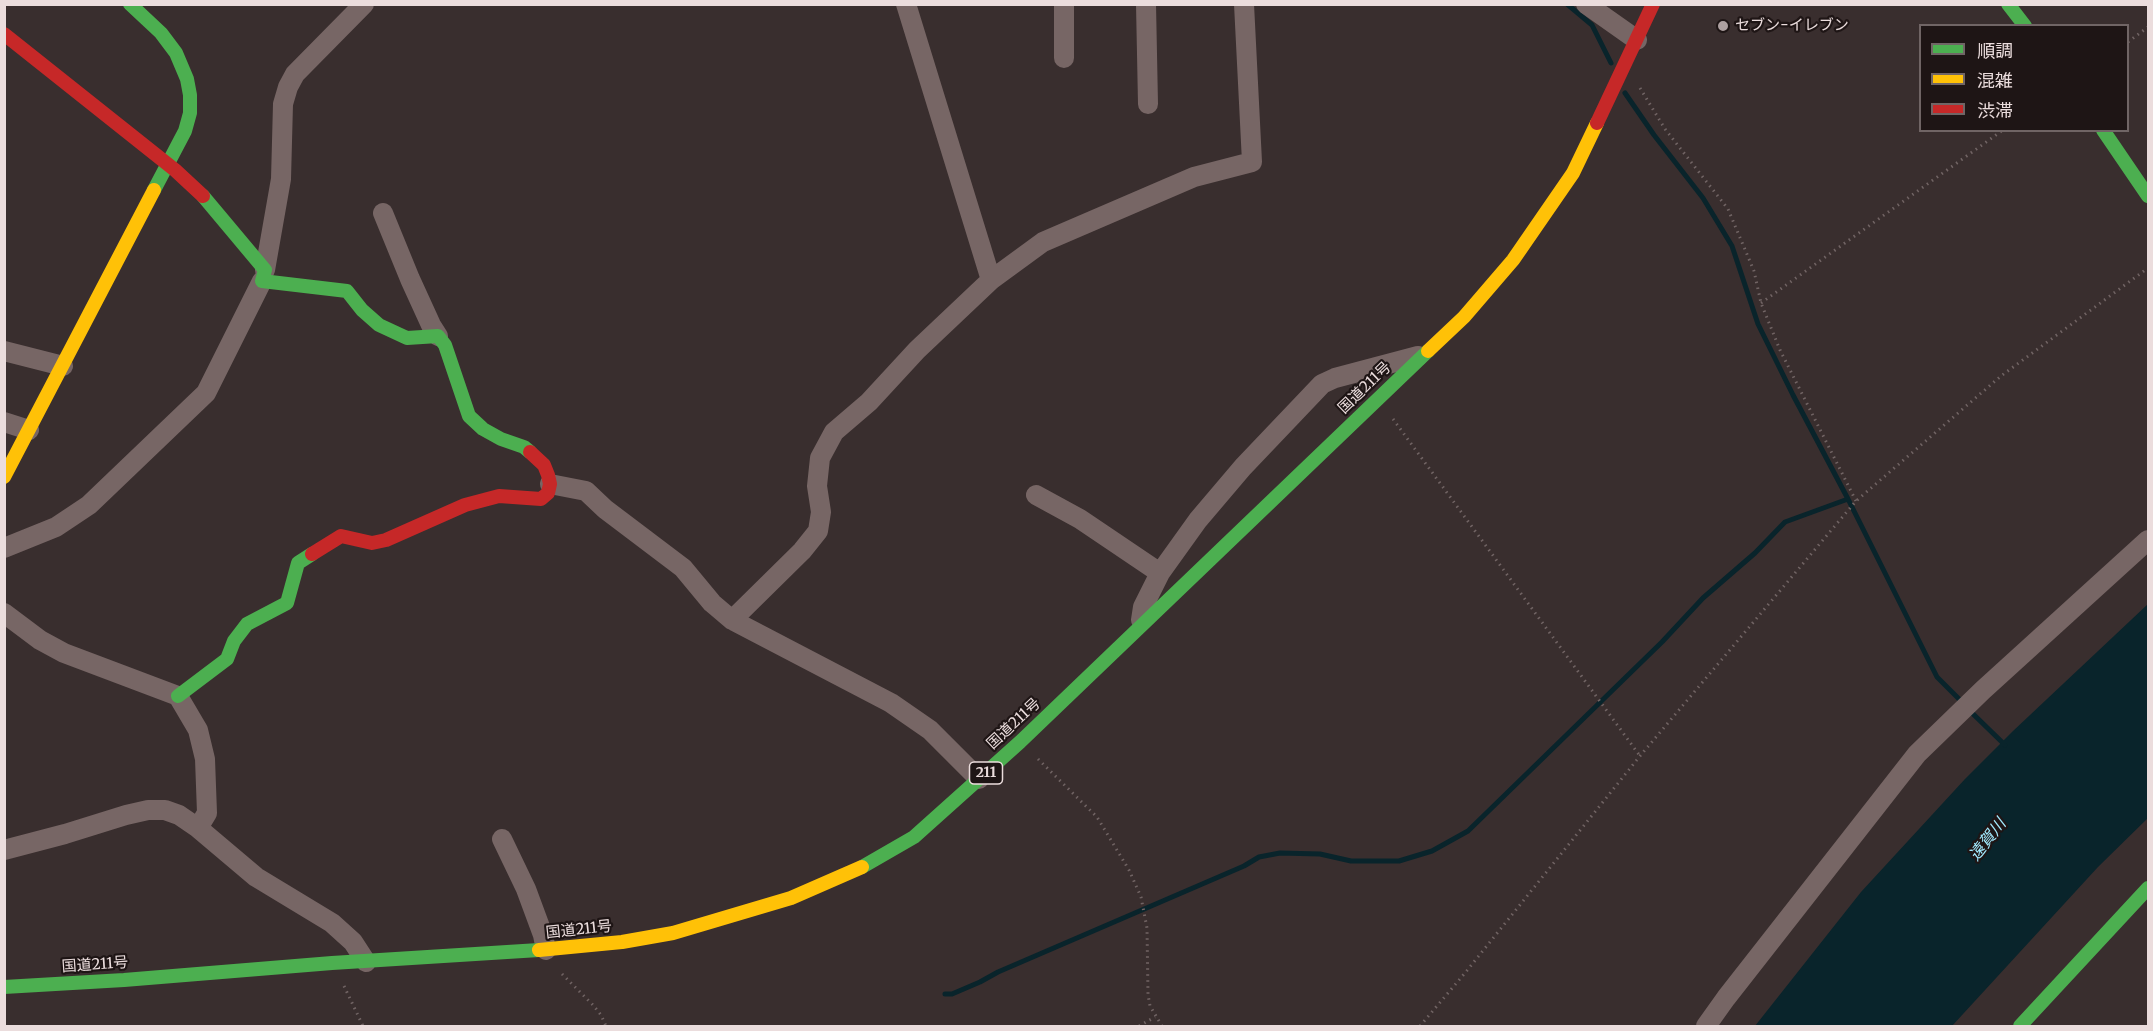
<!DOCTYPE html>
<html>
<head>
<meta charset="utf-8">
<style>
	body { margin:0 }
	#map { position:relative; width:2153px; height:1031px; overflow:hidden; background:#392e2e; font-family:Merriweather,"Noto Sans JP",serif }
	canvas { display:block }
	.frame { position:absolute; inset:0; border:6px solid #ebdddd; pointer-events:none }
	.legend { position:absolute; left:1919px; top:24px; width:210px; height:108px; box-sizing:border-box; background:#1e1515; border:2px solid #706565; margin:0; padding:8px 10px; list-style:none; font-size:18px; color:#ebdddd }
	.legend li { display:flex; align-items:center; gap:12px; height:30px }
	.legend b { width:30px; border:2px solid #706565 }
</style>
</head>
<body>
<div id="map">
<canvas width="2153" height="1031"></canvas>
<div class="frame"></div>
<ul class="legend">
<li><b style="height:8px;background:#4caf50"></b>順調</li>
<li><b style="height:8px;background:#ffc107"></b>混雑</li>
<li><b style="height:8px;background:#c62828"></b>渋滞</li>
</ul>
</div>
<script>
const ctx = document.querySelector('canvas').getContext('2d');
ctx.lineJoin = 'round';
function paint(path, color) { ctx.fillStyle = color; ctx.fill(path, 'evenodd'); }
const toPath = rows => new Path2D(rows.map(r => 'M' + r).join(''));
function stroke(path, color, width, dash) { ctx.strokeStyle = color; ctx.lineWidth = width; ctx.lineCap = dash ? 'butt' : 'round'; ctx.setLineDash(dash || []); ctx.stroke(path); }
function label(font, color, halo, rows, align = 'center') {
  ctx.font = font + ' Merriweather,"Noto Sans JP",serif'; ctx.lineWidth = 4.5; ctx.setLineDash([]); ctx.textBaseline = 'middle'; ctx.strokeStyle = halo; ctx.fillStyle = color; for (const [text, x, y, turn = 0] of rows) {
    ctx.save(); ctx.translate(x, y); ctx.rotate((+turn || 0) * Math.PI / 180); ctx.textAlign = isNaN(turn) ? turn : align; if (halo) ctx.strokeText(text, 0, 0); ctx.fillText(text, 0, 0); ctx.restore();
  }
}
const water = toPath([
	[2148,604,2148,818,2098,867,1952,1026,1755,1026,1861,892,1965,779,2013,731]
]);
const stream = toPath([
	[1567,4,1592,25,1611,63],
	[1625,93,1654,135,1703,198,1732,246,1758,324,1793,395,1848,499,1937,677,1963,703],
	[1969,710,2005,745],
	[945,994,952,994,980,982,998,972,1244,866,1259,857,1280,853,1320,854,1351,861,1399,861,1432,851,1468,831,1662,642,1703,598,1755,553,1785,522,1848,499]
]);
const path = toPath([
	[2128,42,2148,27],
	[1640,88,1665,129,1728,209,1754,271,1761,303,1780,350,1856,501],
	[1761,303,2003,130],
	[1393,419,1640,756],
	[1038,759,1097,817,1129,870,1141,897,1147,928,1148,994,1150,1006,1162,1026],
	[562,974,593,1005,601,1015,606,1026],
	[344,986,363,1026],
	[1139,1026,1155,1017],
	[1420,1026,1465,973,1640,756,1856,501,2001,376,2148,268]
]);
const street = toPath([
	[906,4,991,280],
	[1146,4,1148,104],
	[1586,4,1637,40],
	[1064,58,1064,4],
	[383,213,410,279,431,325,438,336],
	[265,270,281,179,283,104,288,87,295,74,364,4],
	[4,351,63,366],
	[4,422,29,430],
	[550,484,586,491,605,509,683,568,712,603,732,620,891,703,930,730,979,779],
	[1036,495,1080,519,1160,573],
	[4,548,56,527,89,505,206,393,262,281],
	[4,613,40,640,64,653,178,696,198,730,205,759,207,813,198,828],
	[732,620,802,551,818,531,821,512,817,486,820,458,834,432,869,402,917,350,991,280,1043,242,1194,177,1252,162,1244,4],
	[1141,620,1143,607,1160,573,1198,520,1243,467,1322,384,1335,378,1418,356],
	[502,839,526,889,543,935,546,950],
	[4,850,65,834,126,815,148,810,165,810,179,815,198,828,256,877,332,923,353,942,366,962],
	[1706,1026,1726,998,1917,754,1983,690,2148,540]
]);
const fast = toPath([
	[130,4,161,33,176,53,187,79,190,95,190,113,185,131,154,190],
	[2008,4,2025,26],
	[2103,130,2148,196],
	[203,196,265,270,262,281,347,291,362,310,379,325,407,338,438,336,445,345,469,416,483,429,501,439,524,447,530,452],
	[178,696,227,659,234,641,247,624,287,603,298,563,312,554],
	[862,867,914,837,1020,742,1428,351],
	[4,987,124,980,332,963,539,950],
	[2020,1026,2148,888]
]);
const slow = toPath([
	[1428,351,1464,317,1513,260,1573,173,1597,123],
	[4,477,154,190],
	[539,950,622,942,673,933,791,898,862,867]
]);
const jam = toPath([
	[4,34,175,170,203,196],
	[1597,123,1653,4],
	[312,554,341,536,372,543,386,540,465,505,499,496,541,499,548,493,550,484,548,475,544,465,530,452]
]);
const markers = [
	[1723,26,6,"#ada0a0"]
];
const shields = [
	[986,773,33]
];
const shieldNames = [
	["211",986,773]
];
const poiNames = [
	["セブン-イレブン",1735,26]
];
const streetNames = [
	["国道211号",1365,388,-44],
	["国道211号",1014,724,-43],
	["国道211号",579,930,-6],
	["国道211号",95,965,-4]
];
const waterNames = [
	["遠賀川",1988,840,-52]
];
paint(water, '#09242b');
stroke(stream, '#09242b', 5);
stroke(path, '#716464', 3, [1.5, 4.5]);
stroke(street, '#776665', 20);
stroke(fast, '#4caf50', 14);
stroke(slow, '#ffc107', 14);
stroke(jam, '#c62828', 14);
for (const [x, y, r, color] of markers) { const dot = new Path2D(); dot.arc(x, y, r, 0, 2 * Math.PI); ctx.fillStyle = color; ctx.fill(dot); stroke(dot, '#1e1515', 2); }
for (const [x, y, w] of shields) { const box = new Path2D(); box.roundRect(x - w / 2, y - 11, w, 22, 4.5); ctx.fillStyle = '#1e1515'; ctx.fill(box); stroke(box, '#ebdddd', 1.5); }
label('bold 14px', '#ebdddd', null, shieldNames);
label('15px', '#ebdddd', '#1e1515', poiNames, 'left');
label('15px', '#ebdddd', '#1e1515', streetNames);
label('italic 16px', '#a2eafe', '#1e1515', waterNames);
</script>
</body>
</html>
